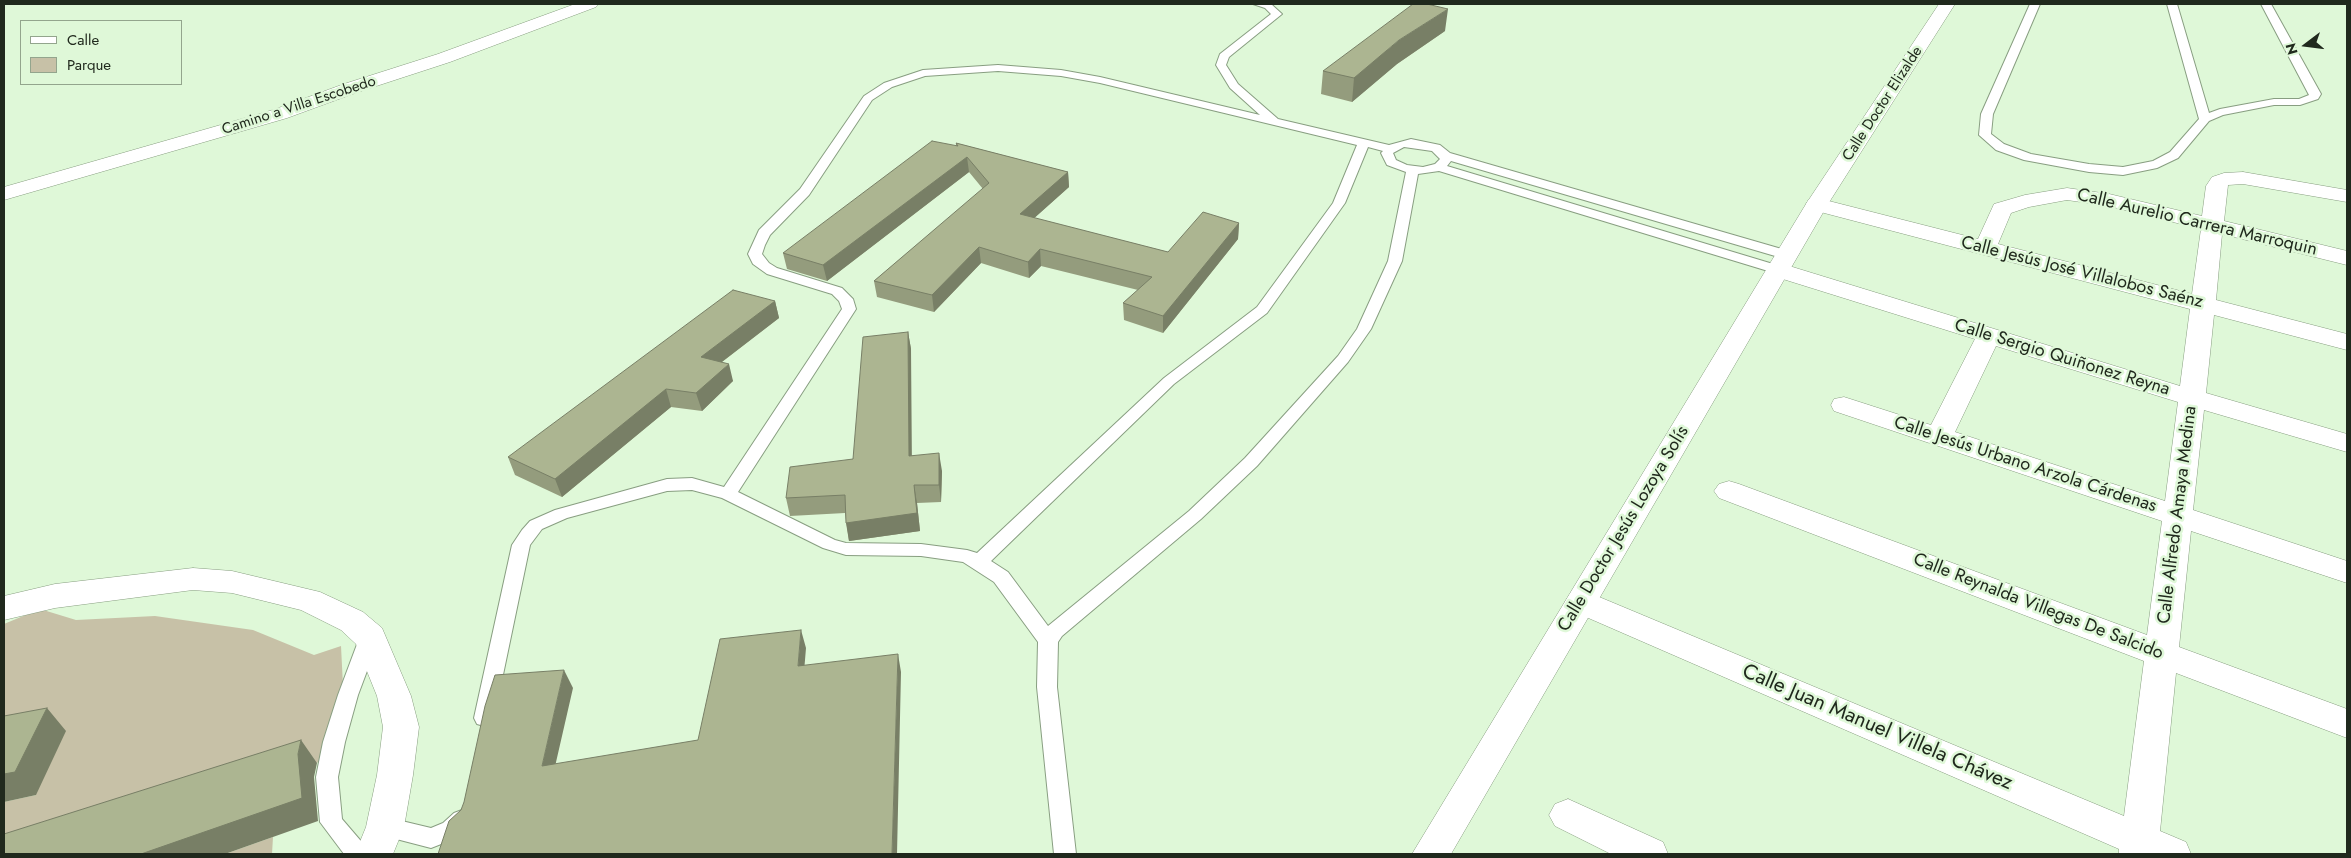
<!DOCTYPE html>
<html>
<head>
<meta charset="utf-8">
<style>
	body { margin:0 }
	#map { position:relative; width:2351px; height:858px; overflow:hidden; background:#dff8d8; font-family:Jost,sans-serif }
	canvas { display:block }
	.frame { position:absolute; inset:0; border:5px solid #20291d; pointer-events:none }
	.legend { position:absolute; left:20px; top:20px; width:162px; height:65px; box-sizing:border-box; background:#dff8d8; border:1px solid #93a58d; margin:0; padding:6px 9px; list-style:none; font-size:15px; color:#20291d }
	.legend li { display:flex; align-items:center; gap:10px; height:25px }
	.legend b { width:25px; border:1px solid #93a58d }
	.north { position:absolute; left:2281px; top:20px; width:50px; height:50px; -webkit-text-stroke:4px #dff8d8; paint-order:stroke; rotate:255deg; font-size:14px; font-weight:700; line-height:20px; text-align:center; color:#20291d }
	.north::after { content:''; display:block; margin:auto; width:18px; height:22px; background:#20291d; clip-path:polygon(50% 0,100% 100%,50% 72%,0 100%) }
</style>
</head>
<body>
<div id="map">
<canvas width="2351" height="858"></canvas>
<div class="frame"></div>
<ul class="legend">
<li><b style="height:6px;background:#fff"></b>Calle</li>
<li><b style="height:14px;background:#c7c1a7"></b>Parque</li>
</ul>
<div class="north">N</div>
</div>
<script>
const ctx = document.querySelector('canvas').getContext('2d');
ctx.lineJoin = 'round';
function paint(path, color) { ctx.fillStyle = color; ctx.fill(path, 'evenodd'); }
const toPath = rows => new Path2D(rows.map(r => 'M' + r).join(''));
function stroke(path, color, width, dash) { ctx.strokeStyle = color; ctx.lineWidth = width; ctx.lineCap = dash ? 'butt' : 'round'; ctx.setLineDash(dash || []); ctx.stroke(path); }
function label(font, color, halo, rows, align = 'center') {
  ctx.font = font + ' Jost,sans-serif'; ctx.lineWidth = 5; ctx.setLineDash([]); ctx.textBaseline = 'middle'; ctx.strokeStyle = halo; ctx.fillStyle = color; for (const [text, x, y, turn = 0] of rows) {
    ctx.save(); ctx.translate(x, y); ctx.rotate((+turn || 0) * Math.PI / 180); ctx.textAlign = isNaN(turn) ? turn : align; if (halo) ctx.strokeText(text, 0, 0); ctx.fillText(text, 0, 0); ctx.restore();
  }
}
const green = toPath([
	[40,609,76,620,155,616,253,630,314,655,341,646,343,686,319,762,34,854,4,854,4,802,36,795,4,744,4,624],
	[273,837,272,854,225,854]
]);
const lane = toPath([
	[1253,4,1271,4,1282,14,1229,57,1226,65,1238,84,1278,119,1389,145,1411,139,1440,145,1450,153,1792,252,1794,255,1792,258,1782,258,1451,161,1447,166,1783,267,1785,270,1783,273,1778,274,1439,171,1418,174,1402,261,1371,329,1348,362,1257,466,1201,519,1062,636,1058,642,1057,687,1076,854,1054,854,1037,687,1038,642,994,582,963,562,921,556,846,555,823,548,722,498,692,490,667,491,567,518,542,529,530,545,494,718,491,724,484,726,477,724,474,718,512,545,522,530,530,521,555,510,667,479,692,478,724,487,842,309,839,301,832,294,767,274,753,264,748,254,759,230,800,189,864,96,884,83,923,70,998,65,1061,70,1100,77,1260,115,1230,88,1216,65,1220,54,1271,14,1265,8,1253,4],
	[998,71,1061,76,1100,83,1357,145,1333,203,1257,307,1164,378,977,553,967,550,921,544,846,543,835,540,738,492,856,309,853,299,842,288,777,268,769,263,762,254,765,245,770,235,809,195,872,100,892,87,925,76,998,71],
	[1368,147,1383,151,1381,153,1387,165,1406,172,1388,261,1357,329,1338,356,1245,458,1189,511,1048,626,1008,572,991,561,1174,384,1267,313,1345,203,1368,147],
	[1404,147,1432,151,1440,159,1435,164,1423,167,1407,165,1396,160,1393,153,1404,147],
	[2030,4,2040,4,1993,114,1991,134,2004,144,2031,154,2089,164,2123,167,2153,161,2170,152,2199,119,2167,4,2177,4,2209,113,2220,109,2274,99,2299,99,2309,95,2261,4,2271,4,2321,94,2318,99,2300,105,2274,105,2223,115,2209,121,2178,158,2157,168,2123,175,2089,172,2024,160,1996,150,1979,135,1981,114,2030,4],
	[369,632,376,634,379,639,358,695,345,742,338,777,342,819,366,847,369,854,344,854,320,822,316,777,323,742,338,695,359,639,362,634,369,632],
	[462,810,470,813,473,820,470,827,459,837,431,848,377,834,374,827,377,820,385,817,431,828,443,823,454,813,462,810]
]);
const street = toPath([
	[575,4,598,4,596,7,450,62,358,92,287,118,4,200,4,187,273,110,344,84,438,54,575,4],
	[2243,172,2347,190,2347,202,2243,184,2228,185,2224,221,2347,251,2347,265,2222,234,2216,300,2347,334,2347,350,2214,315,2206,393,2347,434,2347,452,2204,410,2193,510,2347,561,2347,583,2191,531,2179,647,2347,709,2347,738,2176,673,2160,831,2186,842,2191,854,2119,854,2119,849,1570,610,1565,602,1570,594,1581,590,1592,594,2124,816,2144,661,1719,498,1714,491,1719,484,1729,481,1739,484,2147,635,2162,521,1834,411,1831,405,1834,399,1844,397,1931,425,1975,339,1770,275,1766,270,1770,265,1778,263,1786,265,2180,386,2190,309,1809,209,1806,204,1809,199,1817,198,1978,239,1994,204,2025,195,2067,188,2109,194,2202,216,2206,186,2212,177,2224,173,2243,172],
	[2067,200,2109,206,2201,229,2192,294,1998,244,2011,213,2029,207,2067,200],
	[1996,346,2178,402,2165,501,1955,432,1996,346],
	[193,568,232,571,320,592,363,612,382,628,411,696,419,727,413,775,404,827,393,854,355,854,366,827,377,775,383,727,377,696,356,644,341,630,301,610,232,593,193,590,55,608,4,620,4,596,55,584,193,568],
	[1568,799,1663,842,1668,854,1611,854,1555,826,1549,815,1555,804,1568,799]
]);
const secondary = toPath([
	[1939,4,1955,4,1828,204,1451,854,1412,854,1806,204,1939,4]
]);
const wall = toPath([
	[1445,31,1397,64,1352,102,1321,94,1323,71],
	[956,143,1068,172,1069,187,1034,218,1168,252,1239,223,1238,239,1163,333,1124,320,1123,303,1138,290,1041,266,1029,278,981,263,934,312,877,297,874,281,983,189,969,172,827,281,787,269,783,253,956,146],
	[775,301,779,318,722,362,733,381,702,411,671,407,562,497,515,475,508,457],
	[908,332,911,349,911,455,942,471,941,502,917,503,920,531,849,541,845,513,790,516,786,498,853,459]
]);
const shadedWall = toPath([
	[1448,9,1445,31,1397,64,1352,102,1354,78,1399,40],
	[967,157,969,172,827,281,823,265],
	[1068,172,1069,187,1021,230,1020,214],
	[1239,223,1238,239,1163,333,1163,316],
	[979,247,981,263,934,312,932,295],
	[1040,249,1041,266,1029,278,1028,262],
	[775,301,779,318,706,374,701,357],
	[908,332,911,349,912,473,909,456],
	[729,364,733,381,702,411,696,393],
	[666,389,671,407,562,497,555,479],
	[939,453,942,471,941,502,939,485],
	[914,485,917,503,920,531,849,541,846,523],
	[801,630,806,648,803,684,798,666],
	[898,654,901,672,897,854,892,854],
	[564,670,573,688,551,784,542,766],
	[47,708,66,731,36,795,4,802,4,774],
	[301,740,317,763,314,777,318,821,225,854,141,854,298,754]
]);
const building = toPath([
	[1413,4,1427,4,1448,9,1399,40,1354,78,1323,71,1413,4],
	[932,141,958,146,956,143,1068,172,1020,214,1168,252,1203,212,1239,223,1163,316,1123,303,1152,277,1040,249,1028,262,979,247,932,295,874,281,989,183,967,157,823,265,783,253,932,141],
	[733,290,775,301,701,357,729,364,696,393,666,389,555,479,508,457,733,290],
	[908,332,909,456,939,453,939,485,914,485,917,513,846,523,845,495,786,498,790,467,853,459,863,337,908,332],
	[801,630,798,666,898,654,892,854,438,854,449,821,461,810,464,802,485,706,495,675,564,670,542,766,698,740,720,639,801,630],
	[47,708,15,772,4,774,4,716,47,708],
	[301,740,298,754,302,798,141,854,4,854,4,834,301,740]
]);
const farStreetnames = [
	["Calle Doctor Elizalde",1883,104,-57],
	["Camino a Villa Escobedo",299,106,-18]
];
const streetNames = [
	["Calle Aurelio Carrera Marroquin",2197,223,13],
	["Calle Jesús José Villalobos Saénz",2082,273,14],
	["Calle Sergio Quiñonez Reyna",2062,358,17],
	["Calle Jesús Urbano Arzola Cárdenas",2025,465,18],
	["Calle Alfredo Amaya Medina",2178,515,-83],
	["Calle Doctor Jesús Lozoya Solís",1624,529,-59],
	["Calle Reynalda Villegas De Salcido",2038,607,21]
];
const nearStreetnames = [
	["Calle Juan Manuel Villela Chávez",1877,728,23]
];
paint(green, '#c7c1a7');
stroke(lane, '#889e81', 2);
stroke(street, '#889e81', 1);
stroke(secondary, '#889e81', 1);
paint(lane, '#fff');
paint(street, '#fff');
paint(secondary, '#fff');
paint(wall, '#949c7d');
paint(shadedWall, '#787f66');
paint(building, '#acb591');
stroke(building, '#787f66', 1);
label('15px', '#20291d', '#dff8d8', farStreetnames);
label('18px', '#20291d', '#dff8d8', streetNames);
label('21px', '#20291d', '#dff8d8', nearStreetnames);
</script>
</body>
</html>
